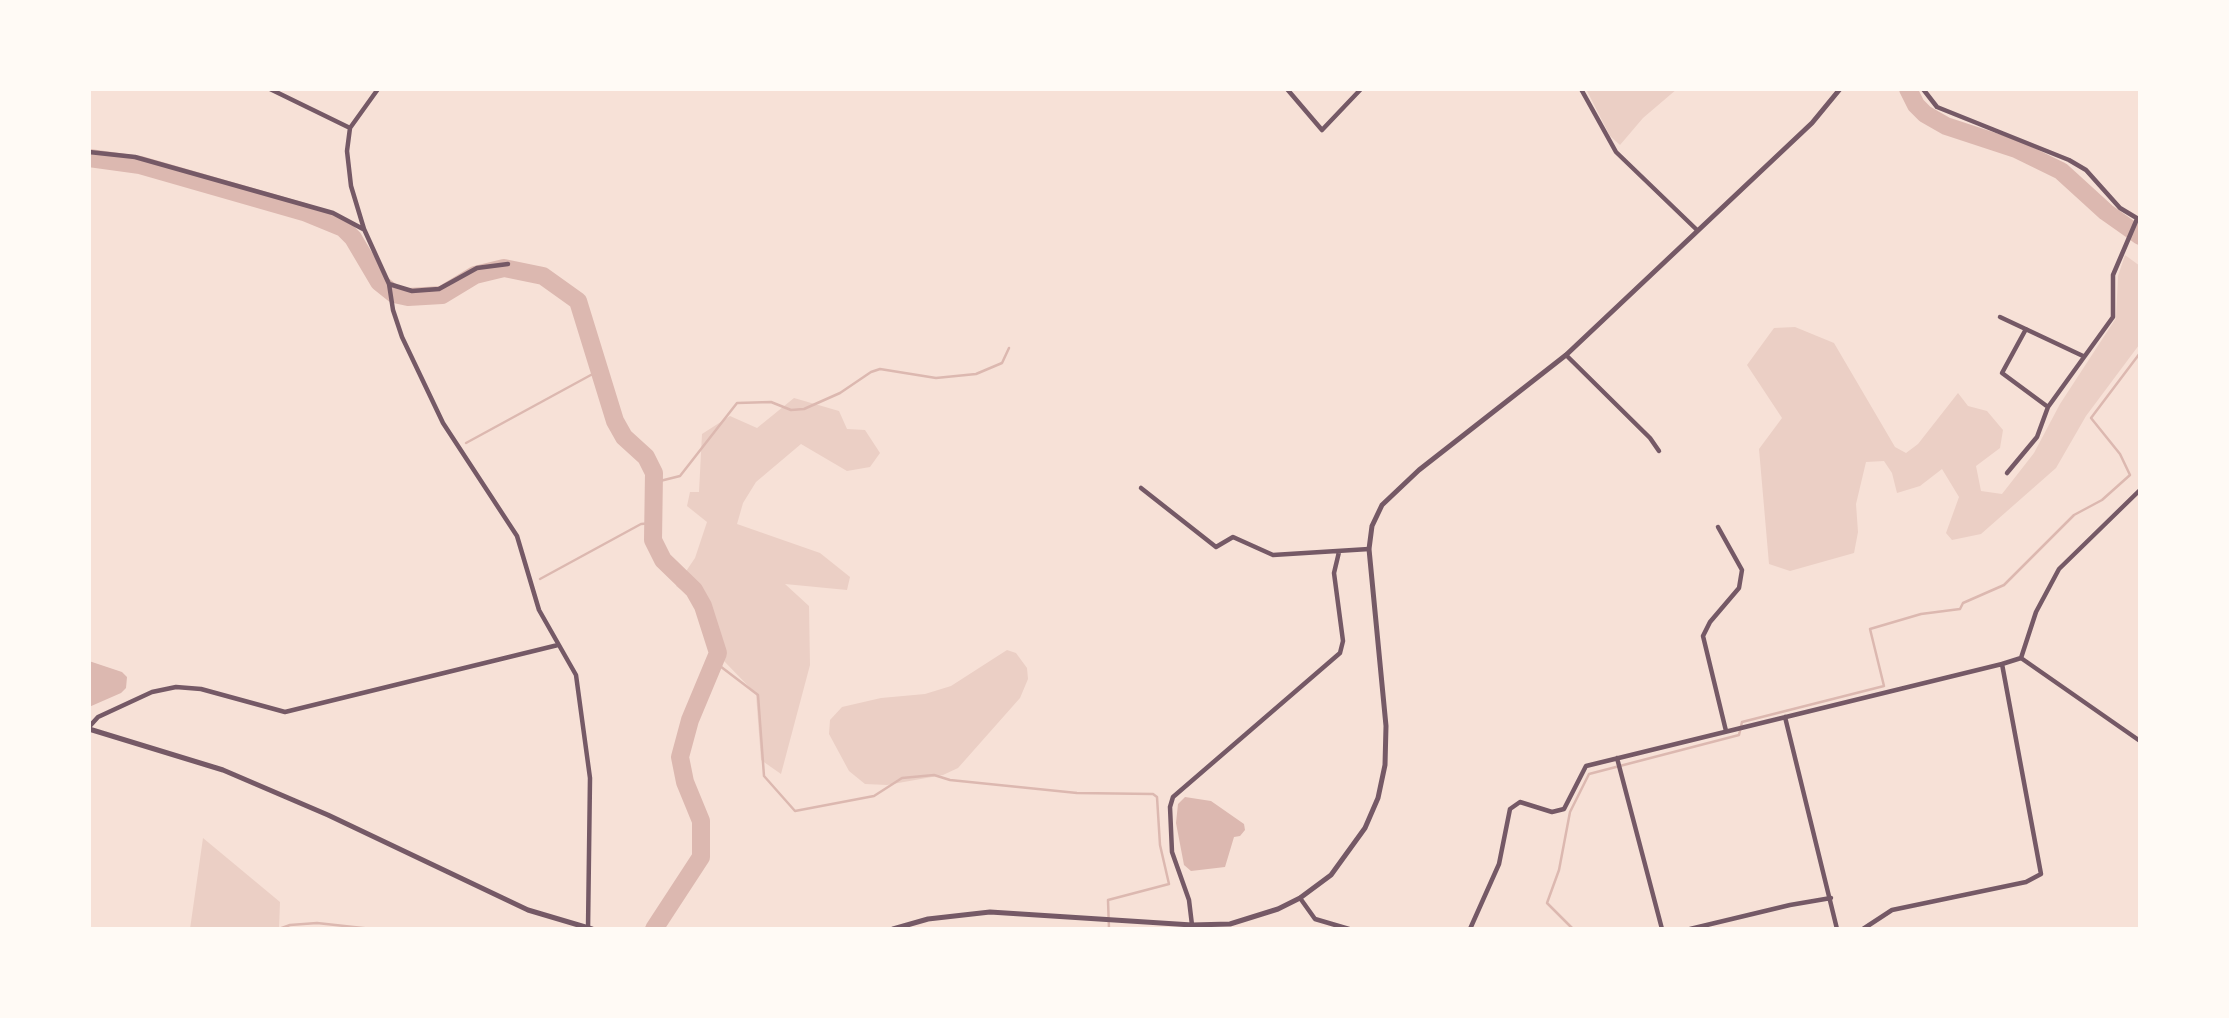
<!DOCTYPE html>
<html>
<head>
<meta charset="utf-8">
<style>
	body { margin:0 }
	#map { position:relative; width:2229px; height:1018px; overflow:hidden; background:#f7e1d7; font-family:"Fira Sans",sans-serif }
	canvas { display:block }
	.frame { position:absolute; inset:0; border:91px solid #fffaf5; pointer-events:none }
</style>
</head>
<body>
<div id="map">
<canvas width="2229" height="1018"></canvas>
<div class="frame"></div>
</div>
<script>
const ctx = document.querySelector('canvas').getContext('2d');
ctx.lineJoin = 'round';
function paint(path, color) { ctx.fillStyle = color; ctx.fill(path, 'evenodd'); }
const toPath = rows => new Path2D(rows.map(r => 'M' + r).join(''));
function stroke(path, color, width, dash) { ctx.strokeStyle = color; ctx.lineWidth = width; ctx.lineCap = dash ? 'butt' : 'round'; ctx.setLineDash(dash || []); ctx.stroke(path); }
const green = toPath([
	[1586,89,1677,89,1643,118,1620,145,1610,136],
	[2125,255,2140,266,2139,345,2086,416,2056,468,1981,534,1952,540,1946,533,1959,497,1942,469,1920,486,1897,493,1892,473,1884,461,1866,462,1856,504,1858,532,1854,553,1790,571,1769,564,1759,449,1782,418,1747,365,1774,328,1795,327,1834,343,1895,447,1906,453,1918,444,1958,393,1968,406,1987,411,2003,430,2000,448,1976,466,1981,491,2002,494,2034,453,2060,404,2116,318,2118,276],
	[794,398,839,411,847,429,865,430,880,453,870,467,847,471,801,444,756,482,743,503,737,524,820,553,850,577,847,590,785,584,809,606,810,665,781,774,761,760,756,694,723,660,712,613,676,586,695,558,707,522,687,506,690,492,699,492,702,434,730,416,757,428],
	[1007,650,1016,653,1027,668,1028,679,1020,698,958,768,943,775,887,785,865,784,849,771,829,734,830,720,842,707,881,698,925,694,951,686],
	[203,838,280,902,279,929,190,929]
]);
const water = toPath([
	[89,661,122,672,127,677,126,688,121,693,89,707],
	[1185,797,1211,801,1244,824,1245,830,1240,836,1234,837,1225,867,1191,871,1184,865,1176,823,1178,804]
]);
const stream = toPath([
	[466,443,600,370],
	[656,482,680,476,737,403,771,402,791,410,804,409,840,393,871,372,880,369,936,378,976,374,1002,363,1009,348],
	[540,579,641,524,653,523],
	[716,663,758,695,764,776,795,811,874,796,902,778,934,775,950,780,1077,793,1153,794,1157,797,1160,845,1169,884,1108,900,1109,929],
	[279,929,290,925,317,923,372,929],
	[1573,929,1547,903,1559,870,1570,812,1589,774,1739,735,1742,722,1884,686,1870,629,1921,614,1960,609,1963,603,2004,585,2074,515,2102,500,2130,475,2120,454,2091,418,2140,353]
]);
const river = toPath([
	[1908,89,1916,105,1925,114,1946,126,2016,149,2061,171,2106,212,2140,236],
	[89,158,140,165,304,212,343,228,353,238,379,282,394,294,408,297,442,295,475,275,504,268,543,276,578,301,615,421,624,437,646,457,654,473,653,540,663,560,694,590,703,606,718,653,690,720,680,757,685,782,701,821,701,857,654,929]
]);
const minor = toPath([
	[270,89,350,128],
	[378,89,350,128,347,151,351,186,364,229,389,284,393,310,402,337,443,423,517,536,539,610,576,675,590,778,588,929],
	[1287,89,1322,130,1361,89],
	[1581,89,1616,152,1697,230],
	[1923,89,1937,107,2069,160,2086,170,2120,208,2140,220],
	[89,152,135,157,333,213,363,229],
	[389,284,412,291,439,289,477,268,508,264],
	[2000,317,2083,356],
	[2026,329,2002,373,2048,407],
	[1566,355,1650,438,1659,451],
	[2007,473,2037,437,2048,407,2113,317,2113,275,2137,219],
	[1141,488,1216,547,1233,537,1273,555,1369,549],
	[1718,527,1742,570,1739,588,1710,622,1703,636,1726,731],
	[2021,658,2036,612,2059,569,2140,490],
	[2021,658,2140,741],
	[1785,717,1837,929],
	[89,727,98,717,152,692,176,687,201,689,285,712,558,645],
	[1617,758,1662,929],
	[1300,898,1315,919,1349,929],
	[1192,925,1189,900,1172,852,1170,807,1173,797,1340,653,1343,641,1334,573,1339,552],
	[1470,929,1499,864,1510,809,1520,802,1552,812,1564,809,1586,766,2002,664],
	[1690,929,1790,905,1831,898],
	[1863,929,1892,910,2026,882,2041,874,2002,664,2021,658]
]);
const tertiary = toPath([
	[89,729,223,770,328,815,528,910,592,929],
	[893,929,928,919,990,912,1192,925,1230,924,1278,909,1300,898,1331,875,1365,828,1378,798,1385,765,1386,726,1369,549,1372,526,1382,505,1419,470,1566,355,1812,123,1840,89]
]);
paint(green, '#ebcfc5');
paint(water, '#dcb8b0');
stroke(stream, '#dcb8b0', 2.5);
stroke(river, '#dcb8b0', 18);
stroke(minor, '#755966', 4.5);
stroke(tertiary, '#755966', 5);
</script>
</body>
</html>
